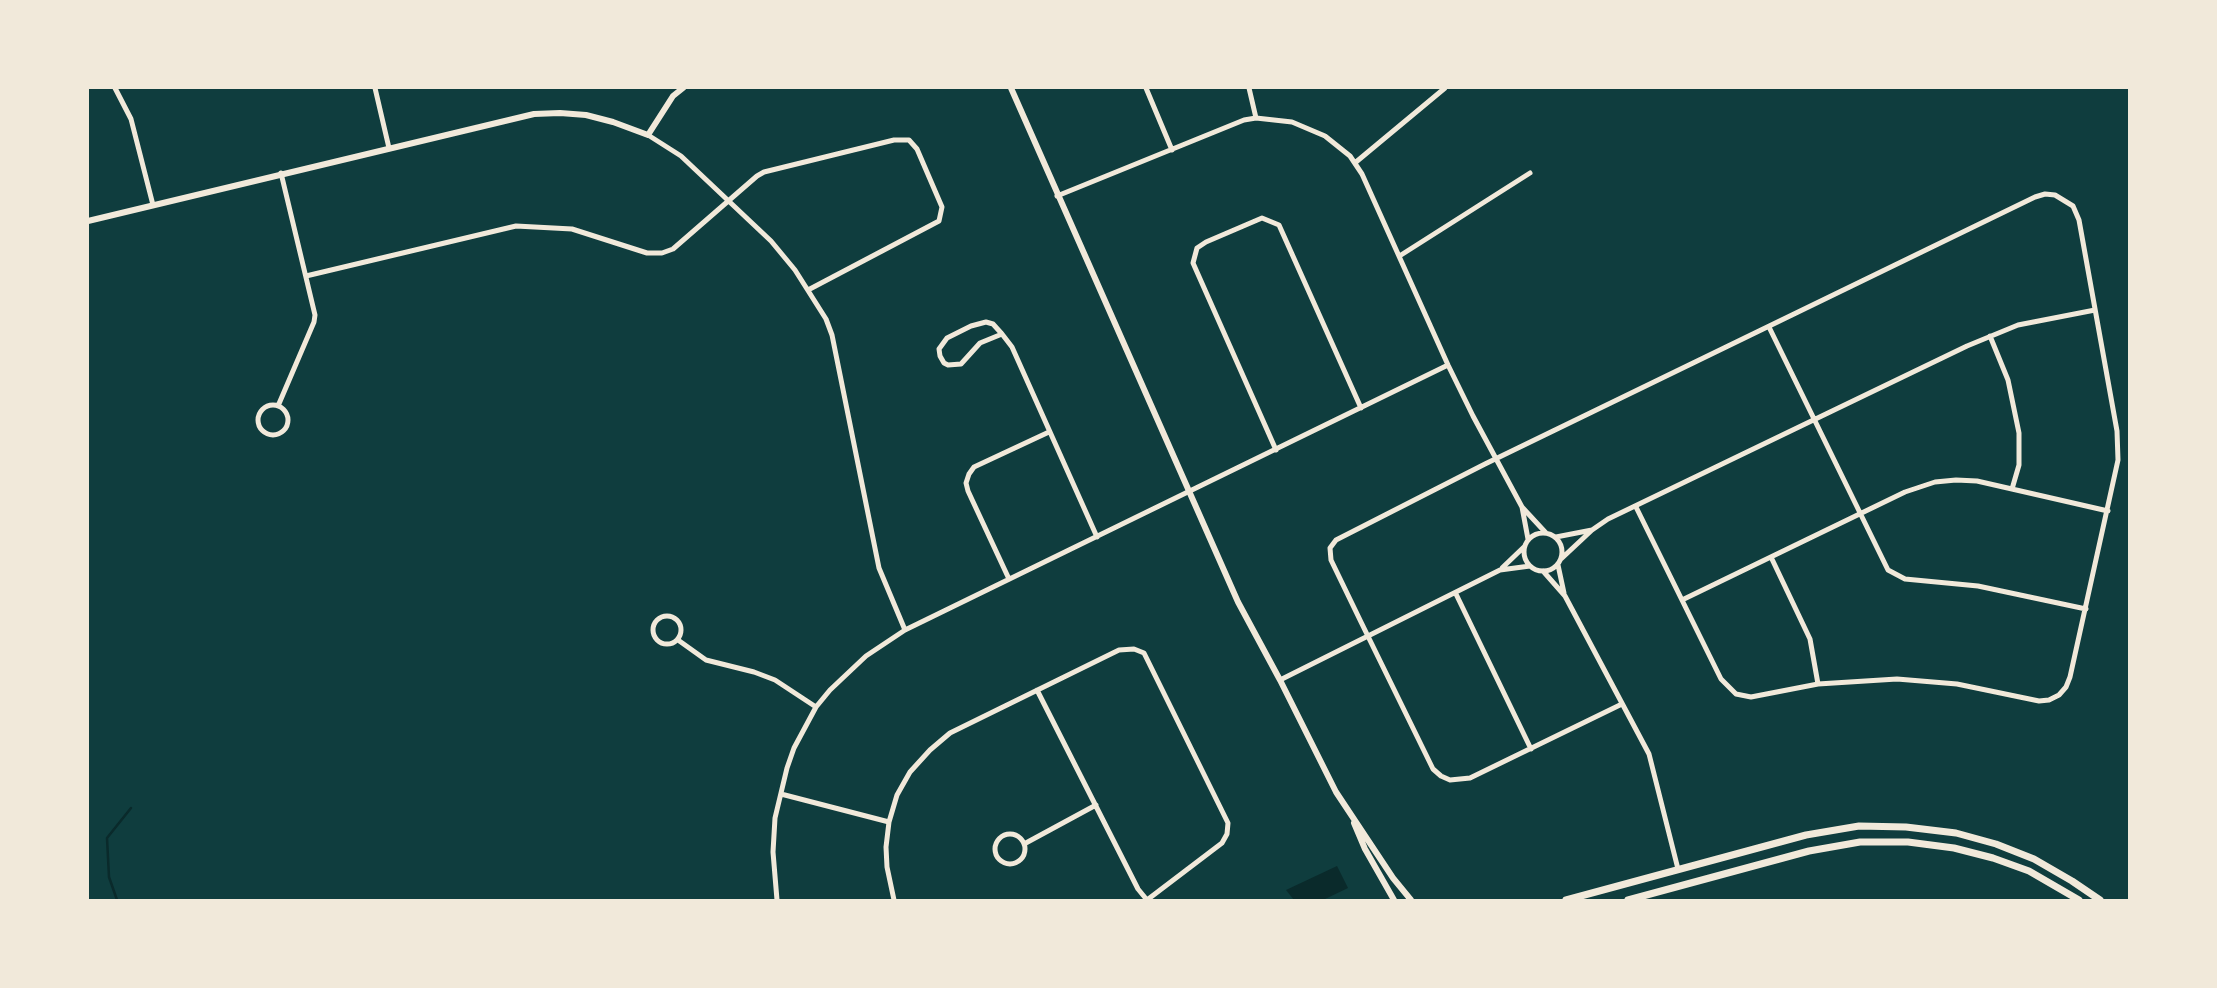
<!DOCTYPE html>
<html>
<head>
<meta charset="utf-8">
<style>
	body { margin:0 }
	#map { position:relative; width:2217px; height:988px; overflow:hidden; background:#0f3d3e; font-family:Jost,sans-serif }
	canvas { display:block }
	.frame { position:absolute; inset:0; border:89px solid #f1e9da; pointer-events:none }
</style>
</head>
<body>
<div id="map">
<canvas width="2217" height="988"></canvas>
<div class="frame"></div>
</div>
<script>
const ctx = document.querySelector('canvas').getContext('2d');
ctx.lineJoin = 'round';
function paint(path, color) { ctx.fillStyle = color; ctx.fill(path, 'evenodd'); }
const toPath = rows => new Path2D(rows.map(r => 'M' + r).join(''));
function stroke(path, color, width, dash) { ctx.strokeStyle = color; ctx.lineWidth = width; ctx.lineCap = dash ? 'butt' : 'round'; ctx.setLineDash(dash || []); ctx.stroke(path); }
const water = toPath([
	[1337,866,1348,888,1323,900,1294,900,1286,890]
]);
const stream = toPath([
	[117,900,109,877,107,838,131,808]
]);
const minor = toPath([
	[115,88,131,119,153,205],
	[375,88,389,148],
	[1146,88,1172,150],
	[1249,88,1256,118],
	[648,135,681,156,771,241,795,270,826,319,832,335,879,568,905,630],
	[1356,162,1445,88],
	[1057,196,1244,120,1256,118,1292,122,1325,136,1350,156,1362,174,1448,365,1473,416,1522,507,1546,533],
	[1401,255,1530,173],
	[306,276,516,226,572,229,647,253,662,253,673,249,757,176,764,172,894,140,909,140,917,149,942,207,939,221,808,290],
	[1769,327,1888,570,1905,579,1978,586,2086,609],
	[1002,334,980,343,961,364,948,365,944,363,940,356,939,349,947,338,971,326,986,322,993,324,1002,334,1012,347,1097,537],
	[1990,336,2008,380,2019,433,2019,465,2012,489],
	'258 420a15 15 0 1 1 30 0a15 15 0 1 1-30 0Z',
	[278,406,314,322,315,315,281,173],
	[1276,450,1193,263,1197,248,1206,242,1262,218,1279,225,1361,408],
	[1522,507,1528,539],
	'1524 552a19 19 0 1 1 38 0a19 19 0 1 1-38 0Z',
	[1556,537,1592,530],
	[1771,557,1810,639,1818,684],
	[1561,559,1592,530,1608,519,1967,346,2018,325,2095,310],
	[1558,565,1564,593],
	[1502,568,1525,546],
	[1543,571,1565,596,1649,754,1678,869],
	[1009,579,968,491,966,483,969,474,974,467,1049,432],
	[1456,594,1531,749],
	[1682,600,1905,492,1935,482,1956,480,1977,481,2108,511],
	'653 630a14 14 0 1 1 28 0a14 14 0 1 1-28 0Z',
	[678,640,706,660,754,672,775,680,816,707],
	[1280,680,1500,570,1530,566],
	[1037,690,1138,889,1147,900],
	[1622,704,1470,778,1450,780,1441,776,1433,769,1361,622,1331,560,1330,548,1336,540,1485,464,2035,197,2045,194,2055,195,2073,206,2079,220,2117,431,2118,460,2070,677,2066,687,2059,695,2049,700,2039,701,1957,684,1897,679,1818,684,1751,697,1736,694,1721,679,1636,507],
	[781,794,889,822],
	'995 849a15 15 0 1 1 30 0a15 15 0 1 1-30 0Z',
	[1024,844,1096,805],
	[777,900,773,852,775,818,787,768,794,748,816,707,830,690,866,656,905,630,1448,365],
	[894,900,887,867,886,847,889,822,897,795,910,772,930,750,950,733,1119,650,1134,649,1144,653,1228,823,1227,834,1222,843,1147,900]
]);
const tertiary = toPath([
	[1011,88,1238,602,1280,680,1336,792,1393,878,1411,900],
	[88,221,534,114,560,113,586,115,613,122,648,135,673,96,683,88],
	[1354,823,1365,849,1394,900]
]);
const secondary = toPath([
	[1566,900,1806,835,1859,826,1906,827,1956,833,1996,844,2034,859,2072,881,2100,900],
	[1628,900,1809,851,1860,842,1908,842,1954,848,1993,858,2029,871,2079,900]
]);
paint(water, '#0a2a2b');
stroke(stream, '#0a2a2b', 2.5);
stroke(minor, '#f1e9da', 5);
stroke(tertiary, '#f1e9da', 6);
stroke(secondary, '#f1e9da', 7);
</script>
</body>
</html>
